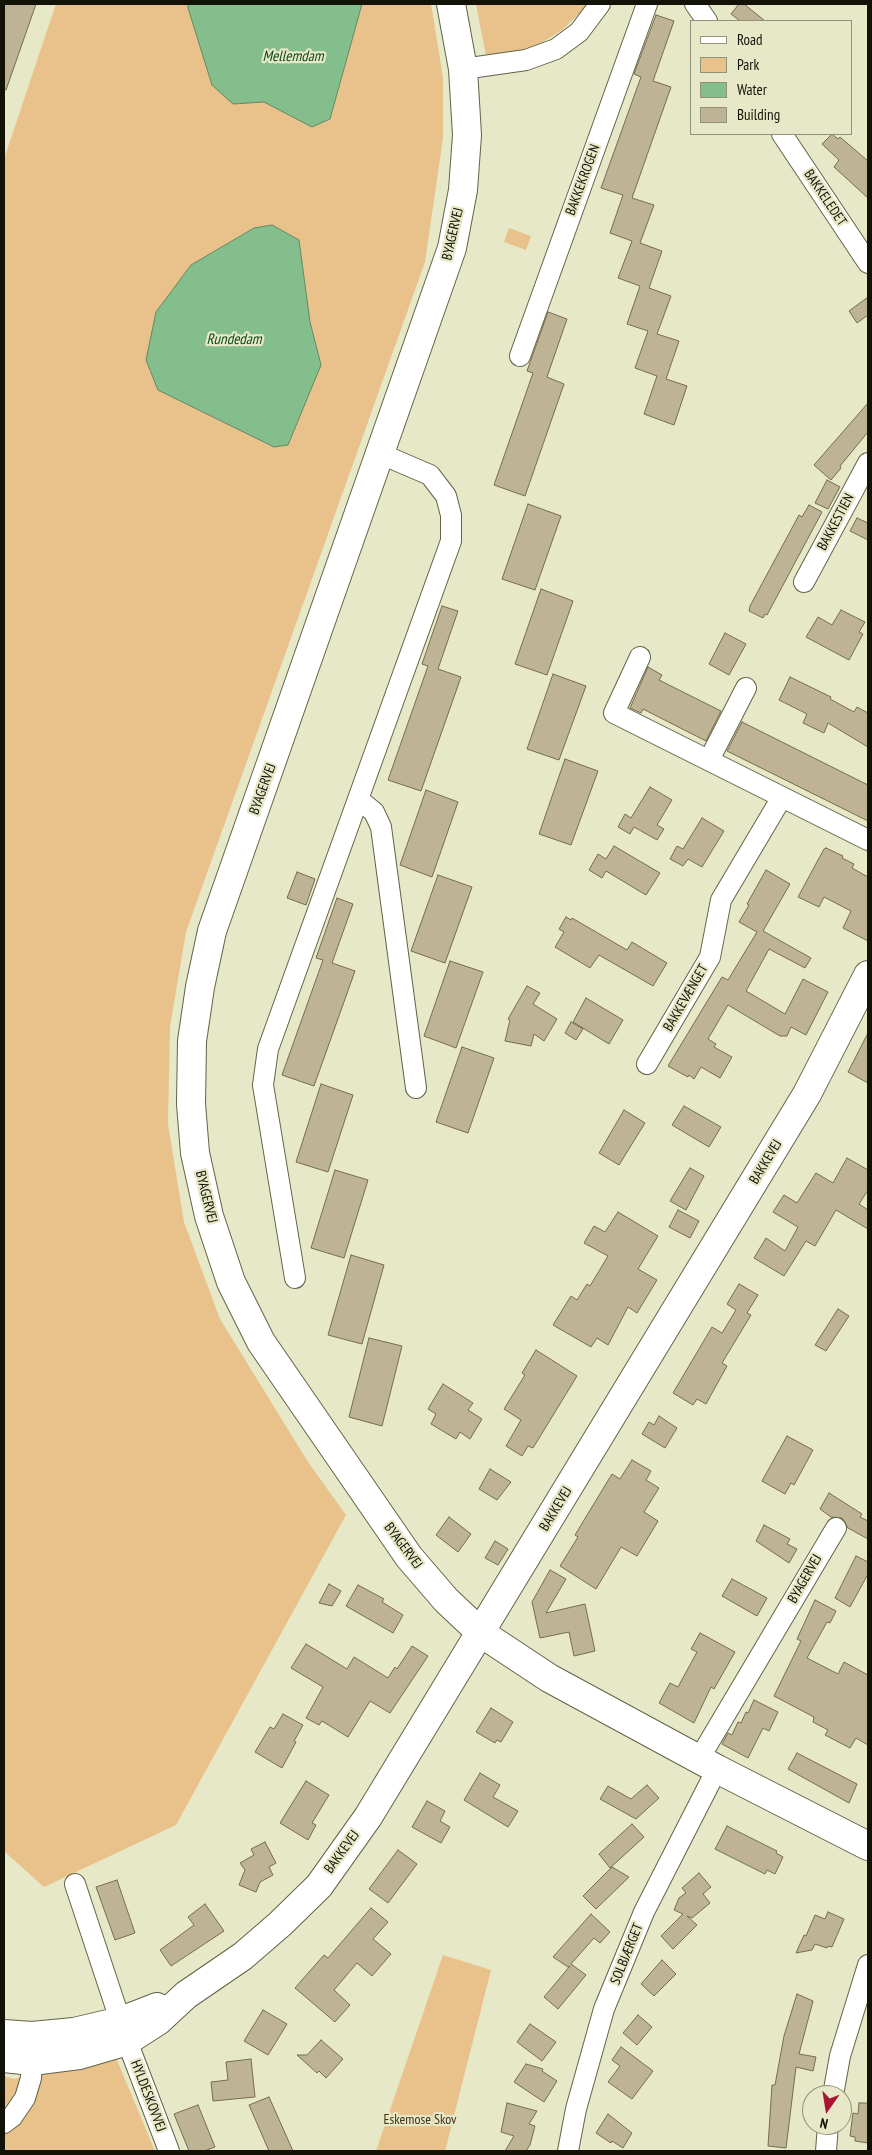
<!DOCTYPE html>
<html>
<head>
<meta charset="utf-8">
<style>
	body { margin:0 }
	#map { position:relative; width:872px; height:2155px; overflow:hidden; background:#e6e8c7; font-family:"PT Sans Narrow",sans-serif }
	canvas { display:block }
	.frame { position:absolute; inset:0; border:5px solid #121207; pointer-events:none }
	.legend { position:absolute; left:690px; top:20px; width:162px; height:115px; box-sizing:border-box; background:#e6e8c7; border:1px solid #91927a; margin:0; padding:6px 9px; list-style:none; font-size:15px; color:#121207 }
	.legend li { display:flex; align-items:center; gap:10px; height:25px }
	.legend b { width:25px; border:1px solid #91927a }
	.north { position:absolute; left:802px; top:2085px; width:50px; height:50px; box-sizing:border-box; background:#e6e8c7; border:1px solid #91927a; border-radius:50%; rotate:193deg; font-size:14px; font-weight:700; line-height:20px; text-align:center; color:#121207 }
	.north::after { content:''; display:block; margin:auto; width:18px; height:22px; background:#aa1434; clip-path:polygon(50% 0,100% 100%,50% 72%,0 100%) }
</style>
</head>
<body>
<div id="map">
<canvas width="872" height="2155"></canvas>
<div class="frame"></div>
<ul class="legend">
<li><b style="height:6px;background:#fff"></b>Road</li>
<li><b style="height:14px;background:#e9c18b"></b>Park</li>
<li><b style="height:14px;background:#84be8c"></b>Water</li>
<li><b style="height:14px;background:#beb495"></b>Building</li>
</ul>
<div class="north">N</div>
</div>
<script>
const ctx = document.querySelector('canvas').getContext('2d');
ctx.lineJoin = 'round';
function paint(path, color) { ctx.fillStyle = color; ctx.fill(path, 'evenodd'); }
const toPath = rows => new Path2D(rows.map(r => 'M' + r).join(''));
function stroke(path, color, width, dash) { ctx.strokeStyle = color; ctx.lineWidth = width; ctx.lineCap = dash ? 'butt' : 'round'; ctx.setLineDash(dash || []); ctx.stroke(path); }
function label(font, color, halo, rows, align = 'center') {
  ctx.font = font + ' "PT Sans Narrow",sans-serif'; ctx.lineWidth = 4.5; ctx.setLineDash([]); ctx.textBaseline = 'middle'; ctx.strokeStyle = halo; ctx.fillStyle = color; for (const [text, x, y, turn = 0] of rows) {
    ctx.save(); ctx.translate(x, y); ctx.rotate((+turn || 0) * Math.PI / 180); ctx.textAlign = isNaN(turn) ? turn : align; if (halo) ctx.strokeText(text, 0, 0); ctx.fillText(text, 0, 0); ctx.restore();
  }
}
const green = toPath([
	[56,4,431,4,443,77,443,138,425,262,186,932,170,1027,168,1124,184,1222,220,1319,308,1462,346,1515,176,1825,44,1887,4,1851,4,159],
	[476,4,589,4,562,30,530,50,486,56],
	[509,228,531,236,526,250,504,242],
	[443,1955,491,1970,445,2151,376,2151],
	[116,2058,155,2151,4,2151,4,2076,14,2079]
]);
const water = toPath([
	[188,4,362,4,330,119,312,127,264,102,233,104,212,85,188,8,188,4],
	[272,225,299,240,310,322,321,365,288,445,274,447,158,390,146,360,156,312,191,265,254,228,272,225]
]);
const building = toPath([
	[4,4,36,4,6,90,4,89,4,4],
	[739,4,744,4,765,21,740,21,731,14,739,4],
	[656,15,674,21,653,81,671,87,632,198,654,205,640,243,662,251,649,288,671,296,657,334,679,341,666,379,687,386,674,425,644,414,657,376,635,368,648,331,627,324,640,286,618,278,632,241,610,233,623,195,601,188,641,77,634,74,656,15],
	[832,134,838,139,840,137,868,161,868,198,834,167,839,160,822,144,832,134],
	[868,297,868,315,857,323,849,311,868,297],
	[548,312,567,319,547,377,564,384,525,496,494,485,533,373,527,371,548,312],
	[868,403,868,432,840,466,841,468,831,480,814,465,868,403],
	[827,480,840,487,828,509,815,503,827,480],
	[528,504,561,516,535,590,502,579,528,504],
	[809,505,822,512,767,615,765,614,763,618,749,611,750,606,799,515,802,517,809,505],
	[857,518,868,523,868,540,850,531,857,518],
	[541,589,573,601,547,675,515,664,541,589],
	[442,606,458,611,438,669,461,677,421,791,388,780,428,666,422,664,442,606],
	[841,610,865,622,859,632,863,634,849,660,806,637,818,617,832,625,841,610],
	[725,633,746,644,729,675,709,664,725,633],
	[648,667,662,675,659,680,721,711,706,741,643,709,641,713,630,708,648,667],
	[553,674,586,686,559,760,527,749,553,674],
	[790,677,831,697,830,699,854,712,857,707,868,713,868,747,828,723,824,733,803,723,807,714,779,700,790,677],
	[742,722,868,785,868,821,727,751,742,722],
	[565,759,598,771,571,845,539,834,565,759],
	[650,787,672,800,657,825,664,829,657,840,634,827,630,834,618,827,625,814,631,818,650,787],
	[426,790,458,802,432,877,400,865,426,790],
	[702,818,724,831,702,867,688,859,683,866,670,859,677,846,683,849,702,818],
	[614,846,660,873,646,895,606,871,602,878,589,870,598,854,606,859,614,846],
	[826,848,843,856,842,858,854,864,852,868,868,877,868,941,843,928,851,911,824,897,819,907,798,897,824,849,826,848],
	[766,870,790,884,763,931,811,958,805,968,769,949,746,991,785,1014,803,979,828,992,806,1035,791,1027,787,1036,780,1036,728,1005,708,1039,716,1044,714,1047,732,1057,720,1078,701,1067,694,1079,689,1075,688,1077,668,1066,722,977,728,980,757,932,739,922,749,905,747,904,766,870],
	[297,872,315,879,306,905,287,898,297,872],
	[438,875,472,887,445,963,411,951,438,875],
	[337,898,353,904,332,963,355,971,314,1086,282,1075,323,960,316,958,337,898],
	[566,917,571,920,572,918,627,950,632,942,667,963,653,986,599,955,590,968,555,947,564,932,559,929,566,917],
	[450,961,483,972,456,1048,424,1036,450,961],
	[527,986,540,993,533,1004,557,1019,544,1041,534,1034,531,1046,505,1041,510,1020,508,1019,527,986],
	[586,998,623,1020,609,1044,573,1022,586,998],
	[571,1022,583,1029,576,1040,565,1033,571,1022],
	[868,1033,868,1083,848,1072,868,1033],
	[462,1047,494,1058,468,1133,436,1122,462,1047],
	[321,1084,353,1095,328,1172,296,1162,321,1084],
	[684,1106,721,1127,709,1147,672,1125,684,1106],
	[624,1110,645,1123,619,1165,599,1153,624,1110],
	[847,1158,868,1170,868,1190,859,1204,868,1210,868,1229,836,1210,815,1246,806,1241,784,1276,754,1258,766,1238,785,1251,798,1227,773,1212,784,1195,797,1203,816,1173,833,1183,847,1158],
	[690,1168,704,1176,686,1210,670,1201,690,1168],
	[335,1170,368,1180,344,1258,311,1248,335,1170],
	[678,1210,699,1221,690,1238,669,1227,678,1210],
	[618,1212,658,1236,638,1269,657,1280,637,1313,628,1307,608,1345,597,1338,591,1347,553,1325,571,1296,577,1300,587,1284,590,1286,608,1256,584,1243,594,1226,605,1232,618,1212],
	[351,1255,384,1265,362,1344,328,1335,351,1255],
	[739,1284,758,1295,747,1313,751,1315,722,1363,727,1366,706,1404,697,1399,693,1405,673,1393,712,1327,722,1333,736,1310,727,1304,739,1284],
	[838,1309,849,1316,826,1351,815,1345,838,1309],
	[369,1338,402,1346,382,1426,349,1417,369,1338],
	[536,1350,577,1376,533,1448,528,1446,522,1456,506,1446,521,1420,504,1409,525,1375,522,1373,536,1350],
	[443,1384,473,1403,468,1410,482,1419,470,1439,460,1432,456,1439,431,1424,436,1414,428,1409,443,1384],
	[659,1416,677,1428,665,1448,642,1434,649,1422,654,1425,659,1416],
	[787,1436,813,1450,794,1485,791,1483,785,1494,762,1481,787,1436],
	[632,1460,651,1471,646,1480,659,1488,644,1512,658,1521,637,1556,621,1547,596,1589,560,1566,578,1537,575,1535,612,1474,620,1479,632,1460],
	[490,1469,511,1482,497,1500,479,1489,490,1469],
	[829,1493,862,1514,860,1517,868,1521,868,1539,848,1528,842,1518,831,1517,820,1509,829,1493],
	[449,1517,471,1534,458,1552,436,1535,449,1517],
	[764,1525,790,1539,787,1544,797,1549,789,1563,756,1541,764,1525],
	[495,1541,508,1549,498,1565,485,1558,495,1541],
	[856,1556,868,1562,868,1574,850,1607,835,1598,856,1556],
	[550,1570,566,1579,546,1613,585,1604,595,1651,574,1656,569,1632,540,1638,532,1602,550,1570],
	[732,1579,767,1598,757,1616,722,1596,732,1579],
	[329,1584,341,1591,332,1606,319,1603,329,1584],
	[358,1585,384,1599,382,1602,403,1615,393,1633,346,1606,358,1585],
	[815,1600,836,1611,830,1623,827,1622,807,1658,838,1674,844,1662,868,1675,868,1745,856,1738,850,1748,825,1735,828,1730,813,1722,814,1717,774,1696,801,1641,797,1639,815,1600],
	[700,1633,735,1652,714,1689,711,1687,694,1723,659,1703,670,1683,678,1687,697,1652,691,1649,700,1633],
	[306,1644,347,1669,354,1657,388,1678,395,1667,397,1669,412,1646,428,1656,390,1713,370,1701,348,1737,322,1721,319,1725,306,1718,323,1687,291,1668,306,1644],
	[754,1700,778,1712,769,1731,763,1728,748,1758,722,1744,728,1733,732,1735,738,1722,741,1723,746,1712,748,1713,754,1700],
	[491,1708,513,1722,501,1742,497,1740,495,1743,476,1732,491,1708],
	[283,1714,303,1725,294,1741,296,1742,282,1768,255,1752,270,1727,274,1729,283,1714],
	[797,1753,857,1784,849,1803,788,1769,797,1753],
	[480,1773,500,1785,493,1797,518,1811,508,1827,464,1800,480,1773],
	[306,1781,329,1795,312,1823,316,1825,308,1840,280,1823,306,1781],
	[647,1785,659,1798,636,1819,600,1799,608,1786,631,1799,647,1785],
	[427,1801,445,1811,440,1821,450,1827,441,1843,412,1827,427,1801],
	[632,1824,644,1837,610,1868,599,1854,632,1824],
	[727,1826,777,1851,776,1853,783,1857,775,1874,767,1870,765,1874,715,1849,727,1826],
	[265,1842,276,1863,269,1867,273,1875,260,1882,256,1892,239,1885,245,1870,240,1863,254,1855,251,1849,265,1842],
	[398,1850,417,1864,388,1903,369,1889,398,1850],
	[612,1867,629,1877,596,1909,583,1896,612,1867],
	[699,1873,711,1887,703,1894,710,1903,692,1918,687,1916,697,1925,673,1949,661,1936,683,1914,674,1910,679,1898,686,1893,682,1888,699,1873],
	[117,1880,135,1933,115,1940,96,1887,117,1880],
	[205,1904,224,1931,171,1966,160,1950,194,1925,188,1917,205,1904],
	[371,1908,388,1922,373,1939,391,1954,372,1976,357,1963,334,1990,350,2005,335,2022,295,1988,324,1955,328,1958,371,1908],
	[828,1912,844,1919,832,1947,828,1946,827,1948,815,1944,812,1950,796,1953,804,1935,806,1936,815,1915,825,1919,828,1912],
	[591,1914,610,1932,600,1943,594,1938,571,1964,586,1975,558,2009,544,1997,570,1966,568,1967,553,1957,591,1914],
	[662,1960,676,1974,654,1996,641,1984,662,1960],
	[797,1994,813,2001,799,2054,816,2057,813,2071,796,2067,786,2148,768,2146,772,2085,775,2085,784,2036,797,1994],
	[263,2010,287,2024,268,2055,244,2041,263,2010],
	[638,2015,652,2027,637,2045,623,2033,638,2015],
	[530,2024,556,2042,542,2061,517,2042,530,2024],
	[321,2040,343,2059,326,2078,319,2071,317,2073,297,2055,307,2055,321,2040],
	[621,2047,653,2071,632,2099,608,2082,620,2066,612,2060,621,2047],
	[251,2059,255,2097,213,2101,211,2082,228,2080,226,2062,251,2059],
	[526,2064,543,2069,542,2071,557,2081,544,2102,514,2082,526,2064],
	[269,2097,293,2151,269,2151,249,2105,269,2097],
	[507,2103,537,2111,529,2124,535,2126,530,2145,526,2151,505,2151,514,2136,501,2132,507,2103],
	[859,2103,868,2103,868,2143,855,2141,855,2137,850,2136,853,2113,858,2114,859,2103],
	[198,2105,215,2147,204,2151,189,2151,174,2114,198,2105],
	[608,2114,632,2133,623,2148,612,2141,611,2143,596,2133,608,2114]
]);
const street = toPath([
	[695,4,707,21],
	[463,69,526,60,556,49,579,32,600,4],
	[782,134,868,263],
	[520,356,647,4],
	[804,582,868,463],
	[640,657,614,713,868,840],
	[709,760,746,688],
	[358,799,374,812,381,827,416,1088],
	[647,1064,710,957,721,900,782,797],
	[295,1278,263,1085,268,1049,451,541,451,515,446,496,430,475,381,454],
	[699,1759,836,1528],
	[75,1884,127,2041,169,2151],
	[833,2095,840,2056,868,1965],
	[4,2123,12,2117,25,2098,31,2078,32,2048],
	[568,2151,576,2109,604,2009,644,1912,717,1769],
	[826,2151,828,2125]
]);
const secondary = toPath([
	[451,4,463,69,467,135,463,190,452,248,212,931,200,987,192,1041,191,1104,195,1153,209,1216,231,1282,261,1342,409,1557,446,1600,481,1633,549,1678,717,1769,868,1846],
	[4,2034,32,2036,74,2032,121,2021,157,2007],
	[4,2058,32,2061,79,2055,127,2041,158,2021,186,1995,243,1956,280,1924,319,1886,368,1817,807,1094,868,975]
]);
const streetNames = [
	["BAKKEKROGEN",583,180,-70],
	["BAKKELEDET",825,198,56],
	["BYAGERVEJ",453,234,-77],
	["BAKKESTIEN",836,522,-62],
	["BYAGERVEJ",263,789,-70],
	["BAKKEVÆNGET",686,998,-60],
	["BAKKEVEJ",766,1162,-59],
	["BYAGERVEJ",206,1197,76],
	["BAKKEVEJ",556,1509,-59],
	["BYAGERVEJ",403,1546,53],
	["BYAGERVEJ",805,1579,-60],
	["BAKKEVEJ",342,1852,-54],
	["SOLBJÆRGET",627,1954,-68],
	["HYLDESKOVVEJ",148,2096,69]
];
const parkNames = [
	["Eskemose Skov",420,2120]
];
const waterNames = [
	["Mellemdam",293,57],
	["Rundedam",234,340]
];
paint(green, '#e9c18b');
paint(water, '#84be8c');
stroke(water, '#628a64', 1);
paint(building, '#beb495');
stroke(building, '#756c50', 1);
stroke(street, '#626447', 22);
stroke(secondary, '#626447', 30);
stroke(street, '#fff', 20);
stroke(secondary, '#fff', 28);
label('14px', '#121207', '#e6e8c7', streetNames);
label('14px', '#443116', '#e6e8c7', parkNames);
label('italic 15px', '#0b4c1e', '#e6e8c7', waterNames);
</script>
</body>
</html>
